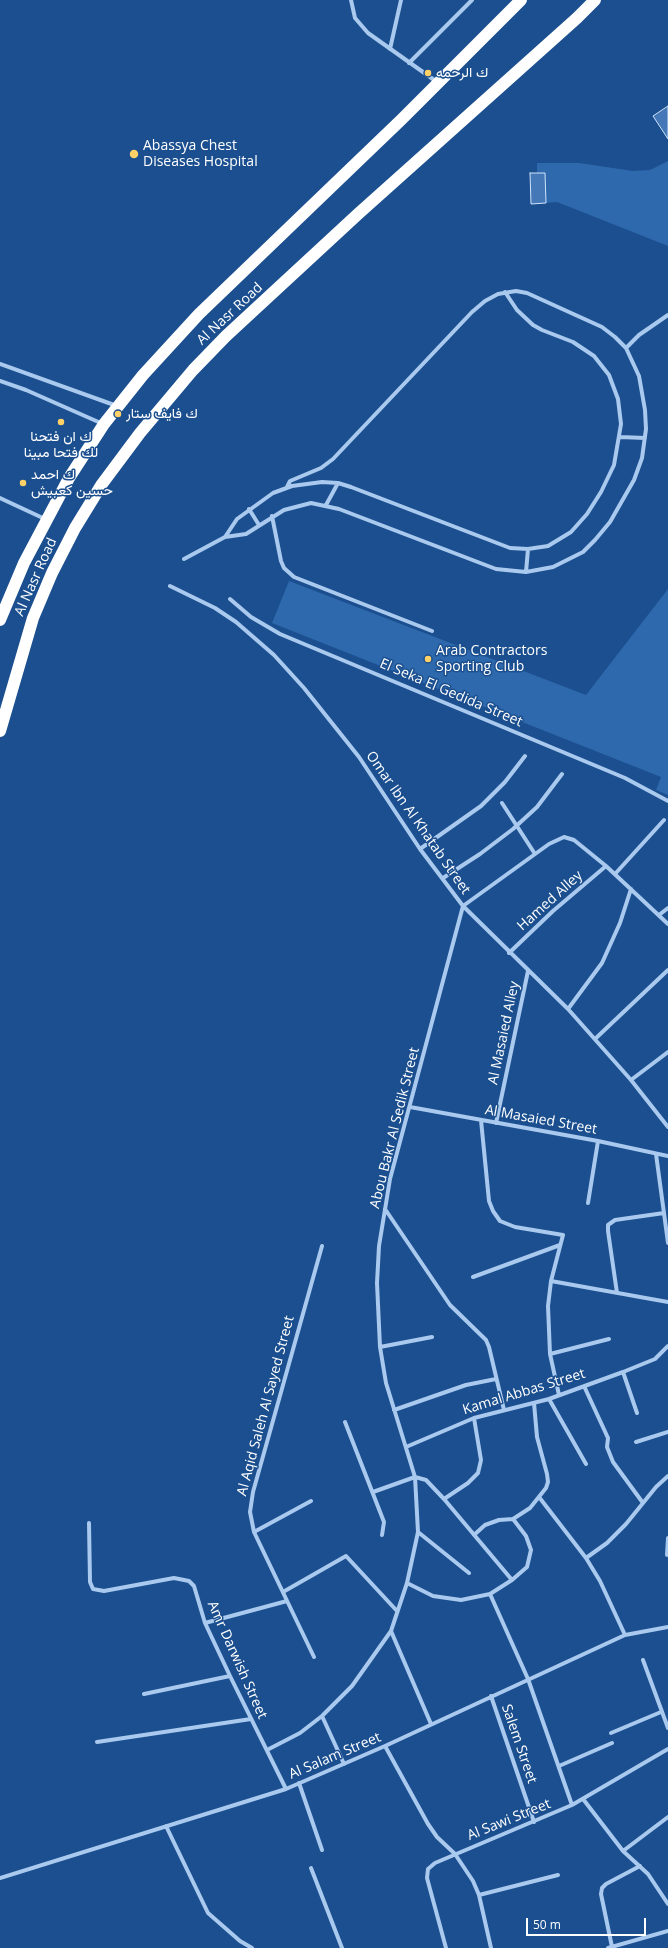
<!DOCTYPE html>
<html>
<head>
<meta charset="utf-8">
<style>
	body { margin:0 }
	#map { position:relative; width:668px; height:1948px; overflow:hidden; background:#1b4f8f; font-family:"Open Sans",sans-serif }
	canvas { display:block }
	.scale { position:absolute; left:526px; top:1918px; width:120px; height:18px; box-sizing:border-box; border:2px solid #fff; border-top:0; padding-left:5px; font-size:12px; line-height:14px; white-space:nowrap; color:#fff; -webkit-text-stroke:3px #1b4f8f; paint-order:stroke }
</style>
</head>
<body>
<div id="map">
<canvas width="668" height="1948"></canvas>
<div class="scale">50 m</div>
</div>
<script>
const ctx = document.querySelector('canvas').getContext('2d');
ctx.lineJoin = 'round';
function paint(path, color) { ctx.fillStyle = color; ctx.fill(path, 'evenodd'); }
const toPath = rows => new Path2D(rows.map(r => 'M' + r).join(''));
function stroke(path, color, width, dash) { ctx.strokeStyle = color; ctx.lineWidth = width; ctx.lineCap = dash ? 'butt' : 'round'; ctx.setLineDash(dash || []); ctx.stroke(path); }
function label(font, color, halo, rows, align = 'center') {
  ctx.font = font + ' "Open Sans",Vazirmatn,sans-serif'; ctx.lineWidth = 3; ctx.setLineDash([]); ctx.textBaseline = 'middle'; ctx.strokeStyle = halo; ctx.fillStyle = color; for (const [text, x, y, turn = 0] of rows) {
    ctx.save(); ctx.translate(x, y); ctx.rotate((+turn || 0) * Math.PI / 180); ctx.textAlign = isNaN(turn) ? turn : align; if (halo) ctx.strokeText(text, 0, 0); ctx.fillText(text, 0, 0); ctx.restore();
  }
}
const green = toPath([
	[668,161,668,246,557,202,531,204,530,173,537,173,537,163,579,163,633,171,650,170],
	[289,581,586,695,668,589,668,795,656,790,661,777,272,623]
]);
const building = toPath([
	[668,106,668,139,653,116,668,106],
	[530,173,545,173,546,203,531,204,530,173]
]);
const street = toPath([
	[351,0,355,18,368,33,437,82],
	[390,49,401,0],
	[409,63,472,0],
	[626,348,639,335,668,315],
	[0,364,117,406],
	[0,381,26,390,103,424],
	[620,437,645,438],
	[0,498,45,519],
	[326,505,338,483],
	[249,509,259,525],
	[272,516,281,561,284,568,294,577,432,631],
	[225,537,237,519,273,493,292,486,322,482,338,483,351,487,510,548,528,549,548,546,571,532,587,514,601,492,614,465,621,424,618,399,609,375,594,356,573,342,542,330,533,325,517,310,505,292],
	[184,559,225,537,246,534,284,510,311,503,339,509,496,569,526,572,553,567,583,552,595,540,610,522,634,480,642,458,646,429,645,410,639,376,626,348,615,337,602,327,527,293,516,291,498,294,485,301,472,312,333,459,321,468,290,481,287,487],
	[526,572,528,549],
	[170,586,215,608,236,622,274,655,304,688,359,757,420,849,463,906,568,1009,631,1080,668,1127],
	[230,599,251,617,280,634,625,778,668,801],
	[502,803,535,854],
	[420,849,481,806,505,782,525,756],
	[615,874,664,820],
	[443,878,480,854,513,829,537,807,562,774],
	[659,915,668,908],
	[509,953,553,911,606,866],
	[568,1009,602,963,620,923,631,889],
	[595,1039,668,970],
	[631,1080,668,1052],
	[410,1107,598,1141,668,1156],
	[481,1120,489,1201,493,1211,500,1221,515,1227,563,1235,551,1281,548,1306,550,1354,559,1395],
	[496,1123,528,971],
	[656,1154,668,1243],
	[588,1203,598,1141],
	[385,1209,450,1305,486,1340,489,1347,504,1410],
	[473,1277,560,1245],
	[551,1281,668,1302],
	[617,1293,608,1231,608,1225,615,1220,664,1213],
	[380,1347,432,1337],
	[550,1354,609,1339],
	[623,1372,637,1413],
	[584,1386,608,1438,607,1447,613,1462,643,1503],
	[549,1399,586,1464],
	[394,1410,466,1385,496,1379],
	[345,1422,384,1522,382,1535],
	[636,1442,668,1432],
	[406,1447,474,1418,549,1399,623,1372,655,1359,668,1346],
	[373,1492,415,1477,426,1480,444,1499,512,1580],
	[539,1497,586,1558,600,1581,625,1635],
	[444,1499,468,1483,478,1473,481,1460,474,1418],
	[89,1523,90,1582,93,1589,104,1591,174,1578,189,1581,194,1586,205,1623,230,1676,286,1789],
	[254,1532,311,1501],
	[418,1532,469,1573],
	[474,1535,485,1525,499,1520,513,1519,530,1508,546,1488,548,1482,547,1474,537,1437,534,1403],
	[667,1555,668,1538],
	[586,1558,607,1543,626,1524,656,1487,668,1476],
	[407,1583,433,1596,461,1600,490,1594,512,1580,527,1567,531,1550,526,1536,513,1519],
	[283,1592,346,1556,397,1611],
	[490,1594,528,1679,572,1805],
	[205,1623,287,1601],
	[391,1631,431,1724],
	[314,1657,254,1532,250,1512,253,1492,322,1246],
	[643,1660,668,1728],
	[144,1694,230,1676],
	[491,1696,534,1822],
	[322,1716,344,1764],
	[611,1733,661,1712],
	[97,1742,251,1719],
	[385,1746,428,1824,437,1837,455,1854,473,1881,479,1895,491,1948],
	[267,1750,300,1733,322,1716,352,1686,391,1631,407,1583,418,1532,415,1477,386,1383,380,1347,377,1283,379,1246,390,1179,463,906,549,844,564,837,574,840,606,866,668,924],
	[559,1766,612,1743],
	[299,1783,322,1850],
	[583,1799,623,1851,648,1874,668,1904],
	[166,1826,208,1913,240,1941,252,1948],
	[623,1851,668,1817],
	[311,1868,342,1948],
	[0,1878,286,1789,385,1746,625,1635,668,1627],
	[479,1895,558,1875],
	[612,1947,601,1894,602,1888,606,1884,640,1866],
	[446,1948,427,1878,428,1869,435,1863,572,1805,668,1749],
	[608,1948,668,1931]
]);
const highway = toPath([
	[0,620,24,563,69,478,104,424,143,375,199,314,402,119,521,0],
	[0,731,33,618,52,573,75,528,102,484,140,433,193,370,226,336,358,214,577,18,595,0]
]);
const markers = [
	[428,73,4,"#ffd166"],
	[134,154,5,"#ffd166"],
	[118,414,4,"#ffd166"],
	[61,422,4,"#ffd166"],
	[23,483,4,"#ffd166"],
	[428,659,4,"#ffd166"]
];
const poiNames = [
	["ك الرحمه",436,73],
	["Abassya Chest",143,146],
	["Diseases Hospital",143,162],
	["ك فايف ستار",126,414],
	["ك ان فتحنا",61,437,"center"],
	["لك فتحا مبينا",61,453,"center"],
	["ك احمد",31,475],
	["حسين كعبيش",31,491],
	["Arab Contractors",436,651],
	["Sporting Club",436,667]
];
const streetNames = [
	["Al Nasr Road",230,314,-43],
	["Al Nasr Road",36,577,-66],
	["El Seka El Gedida Street",451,693,23],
	["Omar Ibn Al Khatab Street",418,823,55],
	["Hamed Alley",550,901,-42],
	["Al Masaied Alley",504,1033,-78],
	["Al Masaied Street",541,1120,10],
	["Abou Bakr Al Sedik Street",395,1128,-76],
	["Kamal Abbas Street",524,1392,-17],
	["Al Aqid Saleh Al Sayed Street",266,1406,-75],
	["Amr Darwish Street",237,1660,66],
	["Salem Street",519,1744,71],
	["Al Salam Street",335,1756,-23],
	["Al Sawi Street",509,1820,-22]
];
paint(green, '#2e69ad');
paint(building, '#4478b7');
stroke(building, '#cfe3fa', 1);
stroke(street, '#a9c9ee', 4);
stroke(highway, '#fff', 12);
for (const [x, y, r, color] of markers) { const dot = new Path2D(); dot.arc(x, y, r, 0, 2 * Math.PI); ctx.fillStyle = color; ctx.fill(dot); stroke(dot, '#1b4f8f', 1.5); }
label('14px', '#fff', '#1b4f8f', poiNames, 'left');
label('14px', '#fff', '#1b4f8f', streetNames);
</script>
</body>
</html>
